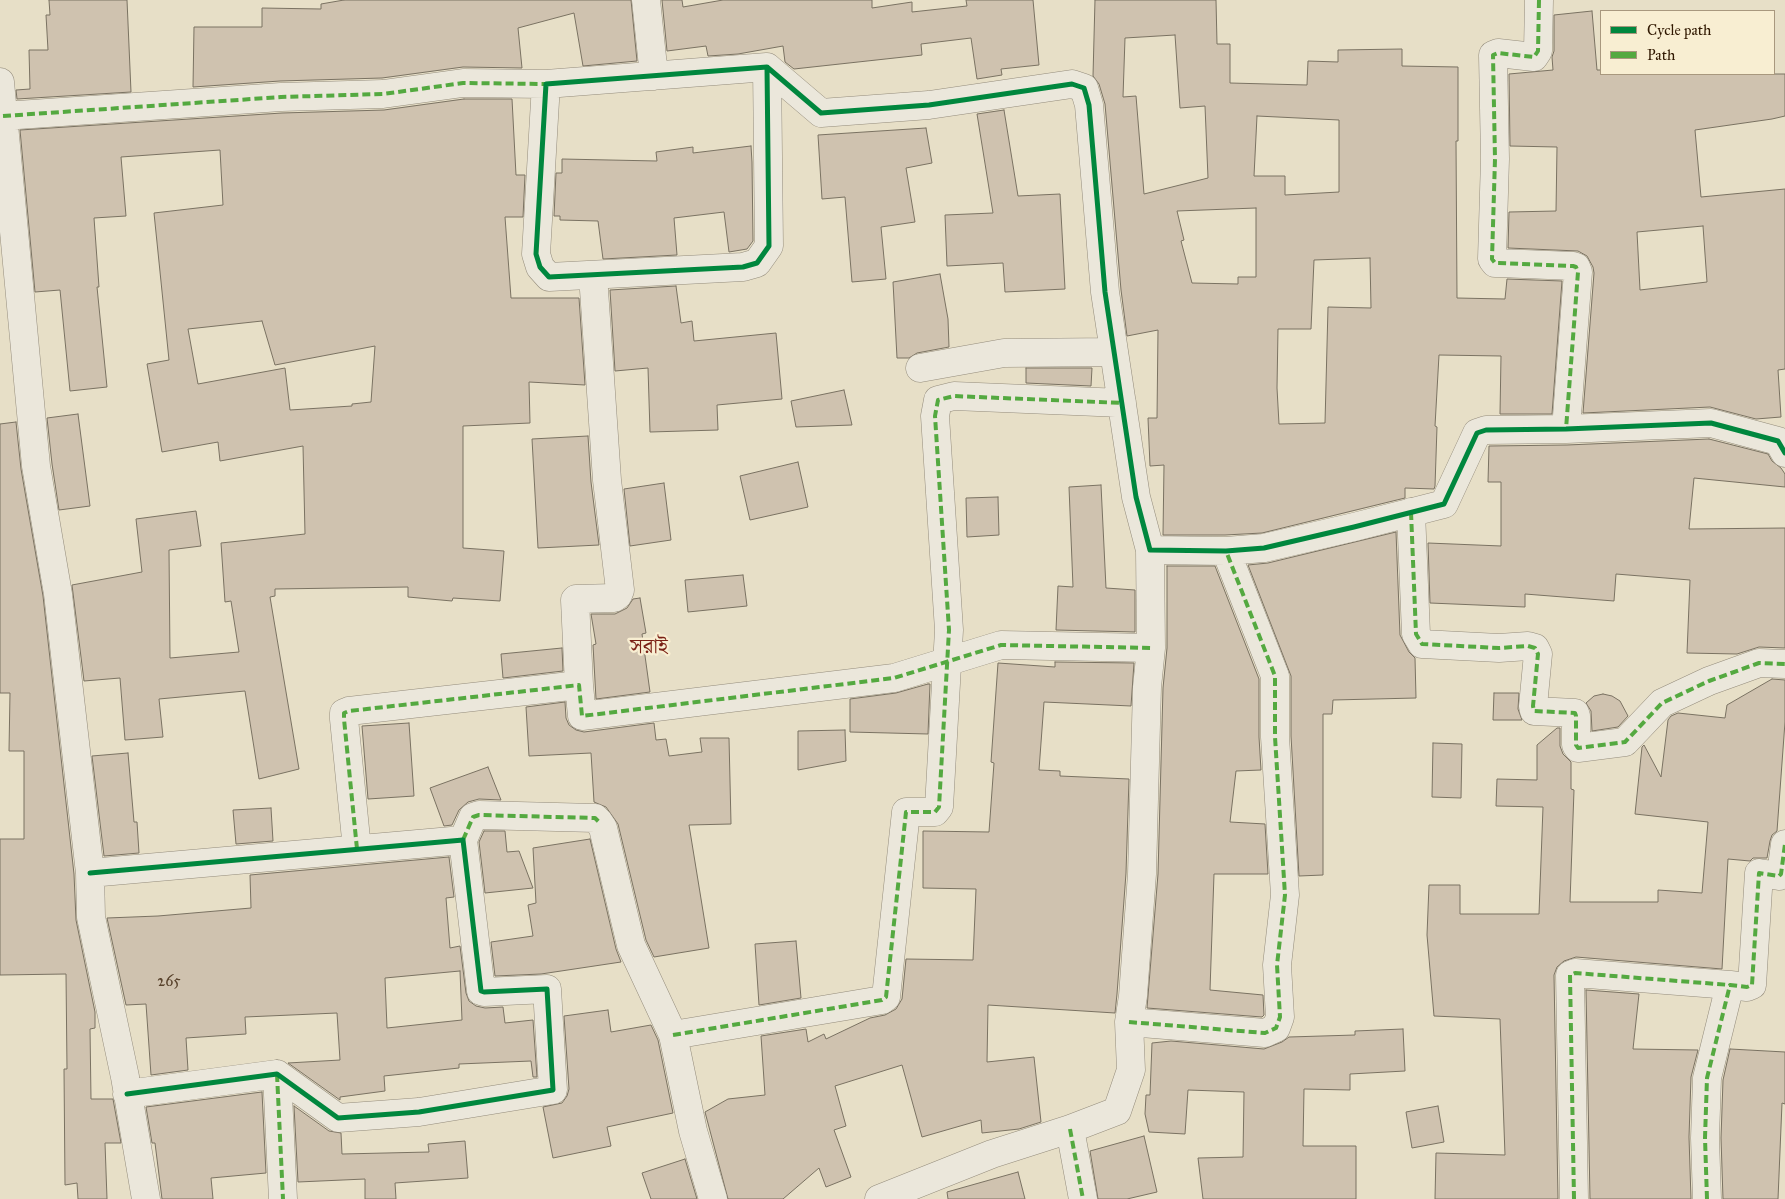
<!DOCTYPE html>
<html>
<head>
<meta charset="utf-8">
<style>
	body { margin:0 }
	#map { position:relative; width:1785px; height:1199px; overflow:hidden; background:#e7dfc7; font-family:"IM FELL Great Primer",serif }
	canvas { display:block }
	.legend { position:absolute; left:1600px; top:10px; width:175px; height:65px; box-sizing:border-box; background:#f8eed2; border:1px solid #a8987e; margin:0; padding:6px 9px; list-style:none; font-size:15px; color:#301801 }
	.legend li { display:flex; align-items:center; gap:10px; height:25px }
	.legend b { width:25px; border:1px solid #a8987e }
</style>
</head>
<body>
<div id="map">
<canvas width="1785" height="1199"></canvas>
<ul class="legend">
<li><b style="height:6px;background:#00873e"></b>Cycle path</li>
<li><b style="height:6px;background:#54a940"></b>Path</li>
</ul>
</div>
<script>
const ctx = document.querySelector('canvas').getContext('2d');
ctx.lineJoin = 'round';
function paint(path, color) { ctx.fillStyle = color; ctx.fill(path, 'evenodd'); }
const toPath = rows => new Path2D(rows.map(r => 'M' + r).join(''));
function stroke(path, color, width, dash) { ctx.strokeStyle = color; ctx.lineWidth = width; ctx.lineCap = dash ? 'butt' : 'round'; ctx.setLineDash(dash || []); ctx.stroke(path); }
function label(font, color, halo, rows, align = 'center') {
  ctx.font = font + ' "IM FELL Great Primer","Noto Serif Bengali",serif'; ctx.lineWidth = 4.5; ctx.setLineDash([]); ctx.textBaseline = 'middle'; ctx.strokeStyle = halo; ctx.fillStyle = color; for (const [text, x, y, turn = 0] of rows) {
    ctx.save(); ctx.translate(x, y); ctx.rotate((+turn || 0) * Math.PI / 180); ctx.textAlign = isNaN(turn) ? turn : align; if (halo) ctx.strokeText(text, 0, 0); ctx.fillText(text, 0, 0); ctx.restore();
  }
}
const building = toPath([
	[49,0,127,0,131,92,17,99,16,90,30,89,29,50,48,50,46,15,50,15,49,0],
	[344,0,631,0,637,61,583,66,574,13,518,28,522,68,463,67,382,78,280,81,193,87,194,27,262,27,262,8,321,9,321,4,344,0],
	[662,0,682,0,683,7,723,0,872,0,872,8,912,2,912,12,967,6,966,0,1033,0,1039,65,1001,69,1002,75,977,79,971,38,921,44,922,55,794,69,785,62,783,46,738,54,708,56,706,46,667,51,662,0],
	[1095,0,1216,0,1217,44,1230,44,1230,83,1307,85,1308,61,1338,62,1338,50,1402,49,1402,66,1458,67,1458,141,1456,141,1457,298,1505,299,1507,279,1562,281,1552,414,1500,414,1501,356,1439,355,1435,426,1437,427,1435,486,1434,489,1405,488,1405,498,1262,533,1225,535,1163,535,1164,465,1150,466,1148,418,1157,418,1158,330,1127,336,1121,290,1105,104,1099,84,1093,76,1095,0],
	[1175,35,1180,108,1205,106,1208,178,1144,194,1136,96,1123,97,1125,38,1175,35],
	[1257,116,1339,120,1339,192,1285,195,1285,176,1254,176,1257,116],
	[1256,208,1256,277,1238,277,1238,284,1192,283,1181,241,1184,240,1177,211,1256,208],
	[1370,258,1371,308,1328,307,1325,423,1279,424,1277,388,1278,329,1311,329,1314,260,1370,258],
	[1592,11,1597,70,1601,70,1601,74,1785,74,1785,116,1772,119,1695,130,1701,197,1785,189,1785,369,1778,370,1781,417,1756,419,1710,407,1583,413,1594,273,1593,267,1587,256,1578,251,1508,248,1509,212,1556,211,1557,147,1510,146,1509,74,1553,70,1552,57,1554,51,1554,15,1592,11],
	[1703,226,1707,282,1640,290,1637,232,1703,226],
	[464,99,512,99,516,175,525,175,523,217,505,217,511,298,579,298,585,385,529,382,530,423,463,426,463,548,504,551,500,601,453,598,452,601,408,597,408,587,275,589,275,596,270,597,299,769,259,779,245,691,159,699,163,737,125,740,120,678,84,681,72,585,142,572,136,519,196,511,201,546,169,550,170,658,239,652,231,601,225,602,221,543,305,534,303,446,220,461,218,442,162,452,147,364,169,360,154,213,223,205,220,150,121,157,126,216,94,218,99,287,97,287,107,387,70,391,60,290,35,292,20,130,282,113,384,110,464,99],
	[262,321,275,365,375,346,371,402,352,404,352,406,290,410,285,368,198,384,188,329,262,321],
	[1004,110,1018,196,1060,194,1065,289,1005,292,1003,263,947,266,945,215,993,213,977,114,1004,110],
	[926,128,932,163,906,168,915,222,881,227,886,279,852,282,845,197,822,199,818,135,926,128],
	[751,146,752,162,753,241,747,249,729,252,724,212,674,218,677,255,603,259,598,221,560,220,560,216,554,216,556,173,562,173,562,159,657,161,656,152,693,147,693,153,751,146],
	[940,274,948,319,949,347,917,353,909,358,897,358,893,282,940,274],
	[676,286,681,323,692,321,694,341,776,333,782,399,717,405,718,430,650,432,648,368,615,371,610,290,676,286],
	[1026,368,1092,368,1091,386,1026,383,1026,368],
	[844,390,852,425,796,427,791,401,844,390],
	[78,414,90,506,59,510,52,464,47,418,78,414],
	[16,422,21,469,43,596,74,874,76,920,95,1012,95,1028,90,1029,91,1099,113,1099,121,1143,105,1143,107,1199,78,1199,77,1183,65,1185,64,1069,67,1069,66,974,0,975,0,839,24,839,24,751,9,751,10,693,0,693,0,424,16,422],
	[588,436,591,482,599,545,538,548,532,439,588,436],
	[1709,439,1768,454,1772,461,1781,468,1785,474,1785,487,1694,478,1689,529,1785,528,1785,648,1759,647,1737,654,1687,653,1690,580,1616,574,1614,601,1525,594,1525,607,1430,603,1428,543,1501,546,1501,482,1488,482,1489,446,1567,445,1709,439],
	[798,462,808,507,750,520,740,476,798,462],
	[664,483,671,540,630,546,624,489,664,483],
	[1101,485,1106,588,1135,590,1135,632,1056,630,1058,586,1073,587,1069,487,1101,485],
	[998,497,999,535,967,537,966,498,998,497],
	[1396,532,1400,635,1409,652,1415,658,1416,698,1333,700,1332,714,1323,714,1323,875,1299,876,1291,736,1291,676,1248,565,1268,563,1396,532],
	[1167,566,1215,566,1259,679,1259,737,1261,770,1236,771,1230,822,1265,824,1268,874,1214,874,1210,990,1263,995,1264,1015,1262,1017,1147,1008,1158,874,1163,688,1167,648,1167,566],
	[743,575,747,606,688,612,685,580,743,575],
	[640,598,646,633,642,634,650,692,596,699,593,645,596,644,591,614,615,614,627,608,633,599,640,598],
	[562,648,563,671,503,678,501,654,562,648],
	[1055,662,1134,663,1131,706,1044,702,1039,770,1060,771,1060,776,1129,779,1126,873,1117,994,1115,1013,988,1005,987,1062,1034,1057,1041,1122,1019,1129,982,1133,981,1120,922,1137,902,1065,835,1086,846,1126,834,1130,851,1177,826,1187,819,1168,783,1199,728,1199,705,1112,728,1099,765,1095,761,1036,806,1029,808,1042,824,1034,826,1039,870,1018,885,1015,896,1009,902,999,906,959,973,960,976,889,923,888,923,831,989,832,994,763,991,762,998,663,1055,667,1055,662],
	[1772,679,1785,680,1785,722,1777,831,1772,835,1770,841,1767,858,1753,858,1750,861,1728,859,1722,969,1576,957,1564,961,1557,967,1554,975,1558,1199,1435,1199,1436,1153,1505,1155,1500,1019,1434,1016,1427,935,1429,885,1460,885,1460,914,1539,914,1543,807,1496,806,1497,779,1537,780,1537,745,1557,728,1560,728,1560,746,1563,754,1571,762,1571,789,1574,790,1570,902,1658,902,1658,890,1702,893,1708,822,1635,814,1642,747,1644,745,1661,777,1668,720,1671,716,1678,713,1725,718,1727,705,1772,679],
	[928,684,930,684,928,734,850,732,850,699,896,693,928,684],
	[1494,693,1519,693,1518,709,1522,720,1493,720,1494,693],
	[1603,694,1612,696,1620,701,1628,716,1618,727,1592,731,1591,711,1586,703,1594,696,1603,694],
	[565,702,566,718,569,725,576,730,584,732,654,723,656,740,666,739,669,756,702,752,700,738,729,738,731,824,689,825,709,948,654,957,646,940,618,824,606,807,594,802,591,753,529,756,526,707,565,702],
	[409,723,414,796,368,799,362,726,409,723],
	[845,730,846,761,798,770,798,731,845,730],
	[1433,743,1462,744,1461,798,1432,797,1433,743],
	[128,753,134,822,137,822,139,853,104,856,92,756,128,753],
	[488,767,501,800,479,799,468,802,459,810,452,825,444,826,430,788,488,767],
	[271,808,273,841,236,844,233,810,271,808],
	[484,831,505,831,507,852,519,851,533,888,485,893,479,842,484,831],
	[590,839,616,949,621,962,541,974,495,976,491,942,533,936,528,905,536,903,533,848,590,839],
	[449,857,454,897,446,898,450,948,460,946,466,993,469,1001,476,1006,485,1008,503,1007,505,1023,533,1020,537,1077,533,1077,531,1061,459,1064,459,1068,384,1076,385,1091,340,1097,340,1100,288,1063,340,1060,337,1013,245,1017,246,1034,186,1038,188,1070,151,1075,146,1004,126,1005,107,918,158,916,251,908,250,875,449,857],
	[460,971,462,1020,387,1028,385,978,460,971],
	[796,941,801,998,759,1005,755,944,796,941],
	[1586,990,1639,994,1633,1049,1698,1050,1691,1077,1689,1137,1691,1199,1590,1199,1586,990],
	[608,1010,611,1032,651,1025,658,1040,673,1113,607,1127,611,1146,553,1158,543,1107,562,1103,567,1096,569,1089,564,1016,608,1010],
	[1403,1029,1405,1071,1350,1074,1350,1090,1304,1089,1303,1146,1356,1146,1356,1199,1203,1199,1198,1158,1243,1157,1244,1092,1188,1090,1185,1134,1149,1132,1145,1114,1146,1095,1150,1095,1152,1043,1171,1041,1264,1049,1282,1042,1289,1037,1355,1035,1355,1031,1403,1029],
	[1730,1049,1785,1052,1785,1104,1782,1103,1778,1199,1723,1199,1721,1138,1723,1080,1730,1049],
	[262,1092,266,1173,211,1178,213,1199,162,1199,155,1143,152,1143,146,1107,262,1092],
	[294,1106,329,1131,341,1133,342,1154,429,1152,428,1144,465,1141,468,1178,395,1183,396,1199,365,1199,365,1179,298,1182,294,1106],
	[1438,1106,1444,1142,1412,1148,1406,1112,1438,1106],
	[1144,1136,1157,1192,1127,1199,1098,1199,1090,1151,1144,1136],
	[685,1159,697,1199,651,1199,642,1173,685,1159],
	[1018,1172,1025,1199,948,1199,947,1192,1018,1172]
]);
const minor = toPath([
	[646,0,654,76],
	[1539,0,1538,51,1534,57,1498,53,1493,55,1495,159,1492,259,1495,263,1499,263,1573,266,1576,267,1578,272,1566,429],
	[767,67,769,246,757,263,743,267,549,277,540,267,536,254,546,84,767,67,821,113,929,105,1072,84,1084,88,1089,105,1105,292,1136,497,1150,550,1226,551,1264,548,1354,527,1444,504,1477,433,1486,430,1566,429,1711,423,1778,441,1785,453],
	[0,82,36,466,58,594,90,873,91,917,125,1077,146,1199],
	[3,116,281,97,383,94,463,83,546,84],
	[920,368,1004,353,1114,352],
	[1411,512,1416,634,1422,644,1499,648,1528,646,1535,648,1538,654,1533,706,1534,711,1575,713,1576,716,1576,745,1578,748,1625,742,1662,703,1709,681,1759,663,1785,664],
	[579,685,575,600,576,599,614,598,618,595,620,590,607,480,593,275],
	[463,840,473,817,479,815,595,818,599,822,603,828,631,945,673,1035,693,1131,713,1199],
	[357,849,344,719,344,713,349,711,579,685,582,716,894,678,1001,645,1151,648],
	[90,873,463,840,481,991,484,992,547,989,553,1090,419,1112,338,1118,277,1074,127,1094],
	[1129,1022,1265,1033,1276,1028,1280,1017,1277,965,1285,895,1275,737,1275,676,1226,551],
	[673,1035,882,1000,886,997,906,812,935,812,939,807,949,630,935,416,938,400,954,396,1122,403],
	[277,1074,283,1199],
	[1070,1129,1083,1199],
	[879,1199,992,1154,1070,1129,1117,1111,1131,1070,1129,1022,1133,996,1142,874,1147,687,1151,648,1150,550],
	[1574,1199,1570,975,1575,973,1730,985],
	[1707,1199,1705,1138,1707,1078,1730,985,1747,987,1752,985,1759,873,1779,876,1781,874,1785,844]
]);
const quiet = toPath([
	[1539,0,1538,51,1534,57,1498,53,1493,55,1495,159,1492,259,1495,263,1499,263,1573,266,1576,267,1578,272,1566,429],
	[3,116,281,97,383,94,463,83,546,84],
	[1411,512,1416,634,1422,644,1499,648,1528,646,1535,648,1538,654,1533,706,1534,711,1575,713,1576,716,1576,745,1578,748,1625,742,1662,703,1709,681,1759,663,1785,664],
	[463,840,473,817,479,815,595,818,599,822],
	[357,849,344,719,344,713,349,711,579,685,582,716,894,678,1001,645,1151,648],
	[1129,1022,1265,1033,1276,1028,1280,1017,1277,965,1285,895,1275,737,1275,676,1226,551],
	[673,1035,882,1000,886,997,906,812,935,812,939,807,949,630,935,416,938,400,954,396,1122,403],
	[277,1074,283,1199],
	[1070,1129,1083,1199],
	[1574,1199,1570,975,1575,973,1730,985],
	[1707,1199,1705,1138,1707,1078,1730,985,1747,987,1752,985,1759,873,1779,876,1781,874,1785,844]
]);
const cycleway = toPath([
	[767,67,769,246,757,263,743,267,549,277,540,267,536,254,546,84,767,67,821,113,929,105,1072,84,1084,88,1089,105,1105,292,1136,497,1150,550,1226,551,1264,548,1354,527,1444,504,1477,433,1486,430,1566,429,1711,423,1778,441,1785,453],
	[90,873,463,840,481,991,484,992,547,989,553,1090,419,1112,338,1118,277,1074,127,1094]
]);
const numberNames = [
	["265",169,982]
];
const quarterNames = [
	["সরাই",649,648]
];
paint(building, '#cfc2af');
stroke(building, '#7a7262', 1);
stroke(minor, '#948c7c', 29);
stroke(minor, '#ebe7db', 28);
stroke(quiet, '#54a940', 4, [8, 4]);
stroke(cycleway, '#00873e', 5);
label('16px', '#58422c', null, numberNames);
label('21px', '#7a1f14', '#f8eed2', quarterNames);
</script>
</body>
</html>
